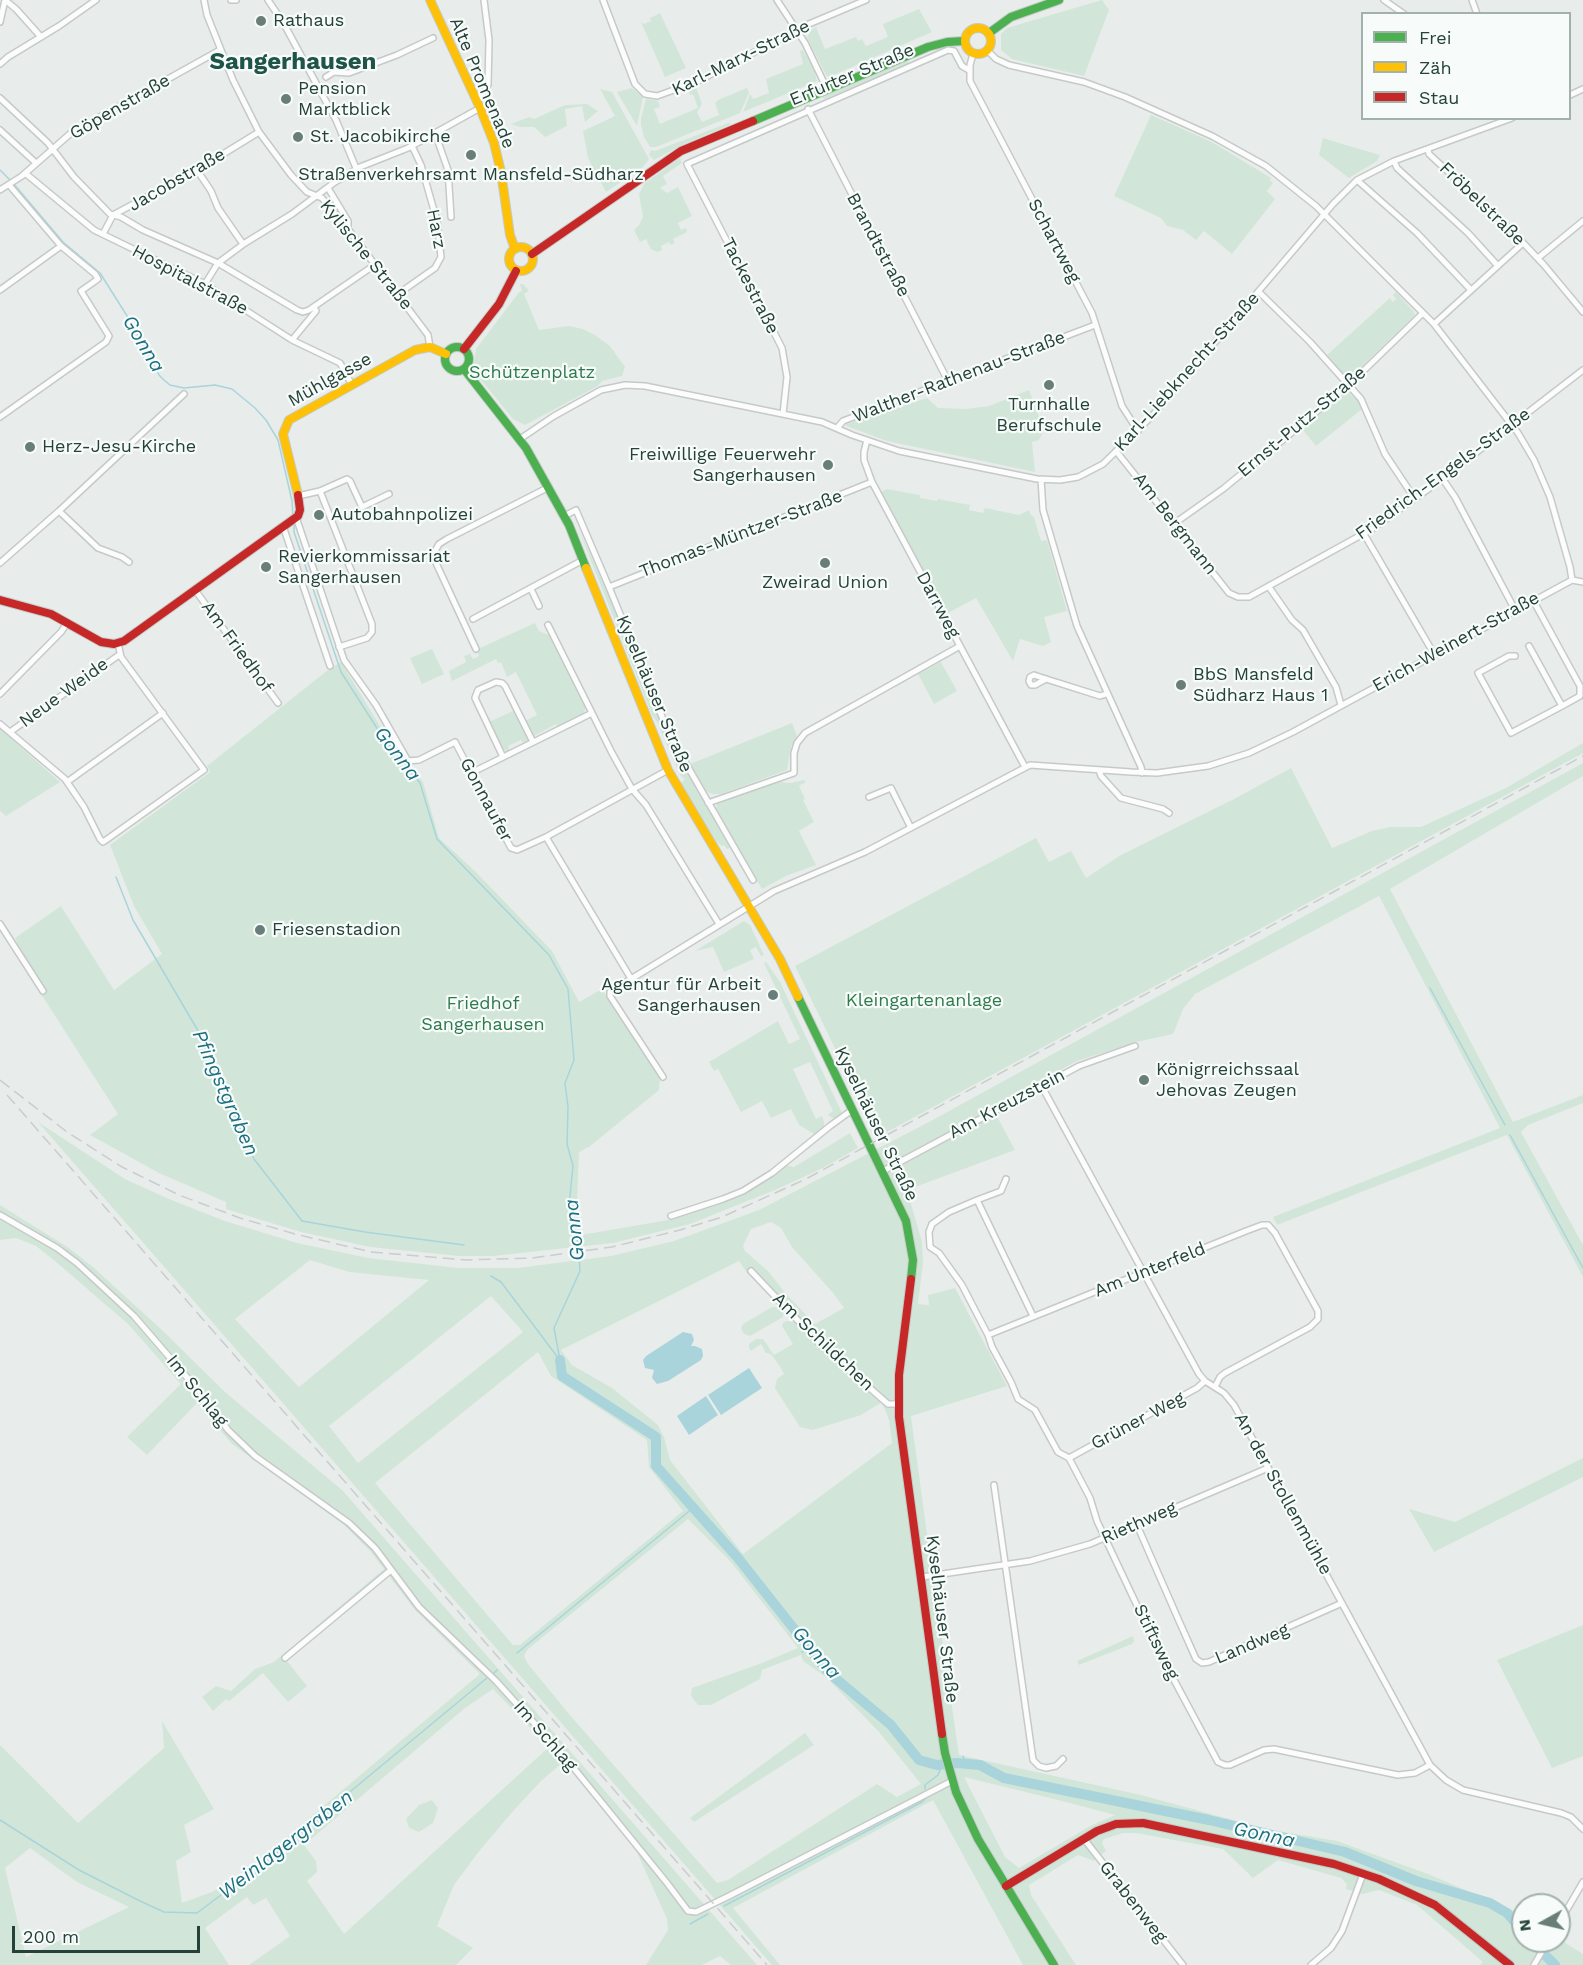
<!DOCTYPE html>
<html>
<head>
<meta charset="utf-8">
<style>
	body { margin:0 }
	#map { position:relative; width:1583px; height:1965px; overflow:hidden; background:#e8edeb; font-family:"Work Sans",sans-serif }
	canvas { display:block }
	.legend { position:absolute; left:1361px; top:12px; width:210px; height:108px; box-sizing:border-box; background:#f7fbf9; border:2px solid #a3b1ad; margin:0; padding:8px 10px; list-style:none; font-size:18px; color:#24423a }
	.legend li { display:flex; align-items:center; gap:12px; height:30px }
	.legend b { width:30px; border:2px solid #a3b1ad }
	.north { position:absolute; left:1511px; top:1893px; width:60px; height:60px; box-sizing:border-box; background:#f7fbf9; border:2px solid #a3b1ad; border-radius:50%; rotate:262deg; font-size:16px; font-weight:700; line-height:24px; text-align:center; color:#24423a }
	.north::after { content:''; display:block; margin:auto; width:21px; height:27px; background:#697e78; clip-path:polygon(50% 0,100% 100%,50% 72%,0 100%) }
	.scale { position:absolute; left:12px; top:1926px; width:188px; height:27px; box-sizing:border-box; border:3px solid #24423a; border-top:0; padding-left:8px; font-size:18px; line-height:21px; white-space:nowrap; color:#24423a; -webkit-text-stroke:4px #f7fbf9; paint-order:stroke }
</style>
</head>
<body>
<div id="map">
<canvas width="1583" height="1965"></canvas>
<ul class="legend">
<li><b style="height:8px;background:#4caf50"></b>Frei</li>
<li><b style="height:8px;background:#ffc107"></b>Zäh</li>
<li><b style="height:8px;background:#c62828"></b>Stau</li>
</ul>
<div class="north">N</div>
<div class="scale">200 m</div>
</div>
<script>
const ctx = document.querySelector('canvas').getContext('2d');
ctx.lineJoin = 'round';
function paint(path, color) { ctx.fillStyle = color; ctx.fill(path, 'evenodd'); }
const toPath = rows => new Path2D(rows.map(r => 'M' + r).join(''));
function stroke(path, color, width, dash) { ctx.strokeStyle = color; ctx.lineWidth = width; ctx.lineCap = dash ? 'butt' : 'round'; ctx.setLineDash(dash || []); ctx.stroke(path); }
function label(font, color, halo, rows, align = 'center') {
  ctx.font = font + ' "Work Sans",sans-serif'; ctx.lineWidth = 4.5; ctx.setLineDash([]); ctx.textBaseline = 'middle'; ctx.strokeStyle = halo; ctx.fillStyle = color; for (const [text, x, y, turn = 0] of rows) {
    ctx.save(); ctx.translate(x, y); ctx.rotate((+turn || 0) * Math.PI / 180); ctx.textAlign = isNaN(turn) ? turn : align; if (halo) ctx.strokeText(text, 0, 0); ctx.fillText(text, 0, 0); ctx.restore();
  }
}
const green = toPath([
	[1102,0,1109,10,1084,76,1012,59,1001,50,1001,34,1007,28],
	[919,9,932,32,829,77,826,75,807,38,810,31,816,27,825,49,856,37,858,41,862,39,866,46,888,37,883,24],
	[660,13,686,68,665,77,641,22,644,24,651,21,650,18],
	[803,50,814,70,817,81,743,112,750,94,753,99,769,93,766,79,803,64,800,51],
	[908,61,909,64,825,99,823,98,823,95,884,69],
	[696,87,702,104,697,112,702,122,719,115,715,103,718,100,747,88,749,93,740,113,656,147,650,147,644,137,641,125,641,118,646,99,658,101,660,107,654,109,660,124,698,108,693,94,690,95,688,90],
	[632,88,643,97,637,126,617,92],
	[600,89,612,92,649,159,642,168,606,192,588,158,583,131,615,116],
	[587,104,598,111,585,122,582,106,565,109,567,126,545,137,534,127,520,127,511,124,529,117,534,119,565,105],
	[1151,115,1212,142,1271,178,1270,180,1273,183,1267,191,1275,199,1232,254,1204,231,1196,240,1183,230,1167,226,1161,218,1114,196],
	[731,122,729,125,682,145,654,160,649,155,651,150,655,151],
	[1323,138,1339,143,1380,155,1377,161,1349,178,1319,155],
	[680,158,682,163,663,176,667,184,660,188,667,193,678,187,692,216,678,223,681,230,686,228,687,232,673,239,675,243,671,245,669,242,661,246,662,250,657,252,651,249,646,239,640,242,634,230,639,225,643,217,639,194,644,184],
	[520,284,523,284,529,291,524,294,539,330,569,326,583,329,595,335,610,346,625,367,622,376,602,381,598,386,525,425,513,419,482,381,473,367,476,349,520,291,522,292],
	[1396,292,1414,312,1415,315,1355,373,1349,378,1346,378,1327,355,1390,298,1393,302,1396,299,1393,295],
	[1029,390,1044,430,1039,440,1032,442,1035,472,887,441,844,425,927,398,938,408,966,409,989,406],
	[1347,391,1357,400,1362,409,1316,446,1302,429],
	[887,489,920,495,920,498,937,501,938,499,970,505,969,510,983,513,985,508,1019,515,1029,510,1031,515,1034,517,1041,541,1047,540,1067,611,1044,617,1051,642,1043,646,1020,639,1013,661,976,598,946,614,881,492],
	[578,528,606,589,661,724,730,848,727,849,724,845,722,846,717,842,679,784,685,780,680,775,657,722,652,715],
	[535,623,539,631,551,636,586,707,583,715,558,727,556,724,534,736,525,721,537,715,516,672,507,677,501,662,498,663,496,659,452,681,449,671,466,662,464,656,470,654,473,659,479,656,477,651,480,648],
	[432,649,444,674,422,684,410,658],
	[341,662,392,746,423,782,439,838,476,872,552,951,579,1002,602,989,660,1077,659,1090,589,1147,579,1152,577,1201,581,1235,674,1219,744,1195,786,1165,794,1167,850,1133,858,1148,821,1169,775,1190,690,1224,613,1243,493,1256,459,1256,370,1247,301,1232,258,1219,226,1209,226,1202,159,1173,90,1135,118,1114,43,997,15,938,61,906,114,990,162,954,134,906,110,845,210,772,207,766,328,670],
	[941,662,957,691,934,704,918,674],
	[515,710,528,740,524,744,521,740,508,746,510,751,506,751,499,744,489,722],
	[792,723,797,736,791,747,787,770,721,794,712,794,706,791,690,764],
	[0,729,60,782,6,816,0,811],
	[1583,743,1583,753,878,1137,795,966,1036,838,1049,862,1071,851,1086,878,1121,855,1234,799,1291,768,1332,848,1372,831,1390,827,1421,827,1506,788],
	[1583,763,1583,776,1390,889,1513,1122,1583,1095,1583,1103,1528,1125,1521,1132,1583,1245,1583,1277,1507,1135,1277,1225,1273,1217,1500,1128,1379,896,1195,994,1183,1009,1173,1034,1136,1042,1077,1061,992,1107,1015,1150,907,1190,922,1242,923,1263,918,1304,929,1305,928,1295,955,1288,1007,1386,911,1416,930,1557,937,1565,939,1580,936,1596,959,1755,1141,1795,1266,1829,1337,1841,1428,1874,1517,1912,1523,1916,1523,1941,1559,1941,1559,1939,1583,1954,1583,1965,1480,1965,1483,1962,1417,1905,1379,1890,1362,1894,1346,1889,1347,1884,1341,1878,1278,1860,1253,1878,1223,1849,1136,1833,1123,1833,1104,1839,1102,1843,1106,1851,1094,1861,1078,1855,1029,1885,1031,1895,1076,1965,1023,1965,933,1800,733,1908,780,1965,772,1965,38,1122,125,1179,169,1199,225,1221,297,1243,368,1258,458,1268,518,1268,611,1256,674,1241,759,1210,929,1122],
	[771,1222,781,1228,792,1247,834,1294,844,1308,815,1324,786,1294,769,1272,745,1251,743,1246,751,1229],
	[310,1260,349,1272,429,1280,299,1387,235,1319],
	[739,1261,747,1273,780,1307,772,1307,743,1324,741,1328,744,1334,750,1336,783,1317,784,1310,796,1322,786,1321,783,1323,782,1326,793,1344,774,1355,763,1339,756,1339,749,1344,749,1348,751,1351,761,1344,766,1353,771,1354,779,1365,784,1374,777,1379,775,1388,800,1427,813,1430,861,1415,882,1402,889,1420,892,1443,743,1554,670,1460,664,1437,658,1425,612,1388,572,1365,561,1350],
	[491,1296,523,1332,358,1463,329,1426],
	[538,1352,551,1376,647,1440,649,1467,683,1511,520,1645,513,1645,375,1483],
	[688,1519,731,1562,798,1648,762,1663,692,1688,691,1696,698,1705,711,1705,760,1679,762,1670,801,1655,803,1661,826,1677,879,1732,921,1784,897,1797,877,1784,728,1880,717,1883,569,1714,528,1664,524,1656,528,1649],
	[964,1777,1062,1801,1115,1815,1092,1825,1019,1868,1005,1857],
	[804,780,806,782,799,786,805,799,803,800,814,822,799,831,816,865,786,876,762,889,716,811,717,803,778,782,791,783],
	[744,921,750,925,764,955,761,956,756,947,750,950,754,959,724,972,713,947,695,951],
	[766,962,780,982,842,1113,834,1119,829,1116,828,1114,833,1111,810,1062,793,1069,816,1119,822,1116,824,1122,824,1127,814,1134,799,1125,791,1109,771,1118,762,1101,741,1112,718,1069,714,1071,709,1062,778,1021,789,1044,800,1039,764,963],
	[0,1205,69,1248,93,1267,162,1330,225,1392,343,1491,757,1965,731,1965,720,1956,702,1965,646,1965,668,1930,667,1919,635,1848,565,1763,561,1764,542,1780,514,1810,480,1850,454,1885,437,1926,473,1948,456,1965,249,1965,290,1936,266,1898,253,1905,247,1897,205,1928,229,1965,0,1965,0,1745,78,1823,164,1748,162,1721,214,1809,184,1825,191,1852,176,1861,182,1903,212,1892,259,1866,274,1848,480,1674,415,1610,389,1576,287,1661,307,1686,288,1702,263,1673,229,1701,226,1699,213,1711,202,1697,216,1686,231,1691,255,1669,274,1662,384,1569,370,1551,344,1525,232,1444,197,1403,147,1455,127,1437,181,1384,128,1324,55,1261,36,1246,16,1238,0,1240],
	[493,1689,549,1747,344,1934,307,1881,317,1872,316,1861,304,1845,465,1708],
	[30,1848,77,1882,129,1907,26,1957,5,1868],
	[1583,1458,1583,1477,1434,1552,1409,1509,1455,1522],
	[1583,1625,1583,1756,1552,1768,1497,1660],
	[1133,1636,1134,1641,1132,1644,1079,1665,1077,1661],
	[805,1733,814,1745,694,1822,690,1818],
	[432,1800,438,1808,433,1823,419,1832,409,1828,406,1819,419,1805]
]);
const water = toPath([
	[683,1332,692,1334,694,1340,691,1346,695,1346,702,1349,703,1356,701,1360,668,1381,657,1384,652,1378,654,1370,645,1368,643,1360,646,1356],
	[749,1368,762,1388,721,1415,708,1395],
	[706,1396,718,1415,689,1435,677,1416]
]);
const stream = toPath([
	[0,170,10,180],
	[13,183,63,242,100,273,129,319,159,375,164,380,170,385,184,388,215,385,232,389,255,408,266,420,278,440,292,501,293,517],
	[294,522,294,532,341,672,382,736,420,783,437,839,549,955,568,989,574,1060,565,1083,568,1107,567,1144,573,1166,569,1205,578,1242,580,1271,554,1328,560,1360],
	[116,877,133,920,197,1029,254,1159,302,1221,365,1232,464,1245],
	[1430,988,1505,1125],
	[1510,1135,1583,1268],
	[491,1276,501,1282,559,1359],
	[802,1652,810,1649],
	[517,1653,693,1508],
	[494,1673,497,1670],
	[963,1756,965,1763],
	[925,1789,925,1785,938,1775,942,1765],
	[0,1820,79,1870,140,1901,164,1912,197,1913,225,1892,259,1871,280,1850,487,1678],
	[724,1906,922,1802,927,1797],
	[690,1924,708,1914]
]);
const river = toPath([
	[560,1360,562,1376,656,1437,656,1466,738,1558,828,1672,891,1725,919,1760,937,1765,957,1763,980,1765,1004,1778,1209,1820,1345,1852,1416,1881,1490,1903,1507,1913,1523,1931],
	[1531,1941,1555,1965]
]);
const street = toPath([
	[204,0,207,15,233,80,259,132,291,175,307,192,322,198,348,229,428,335,430,347],
	[231,0,236,0],
	[268,0,284,24,336,120,356,168],
	[603,0,635,84,645,94,657,96,696,82,809,24,866,0],
	[777,0,805,43,827,89],
	[1384,0,1404,14],
	[1472,0,1477,14],
	[0,22,5,0,16,9,41,37],
	[988,51,996,59,1009,65,1084,82,1125,97,1212,136,1266,166,1316,206,1434,324,1518,433,1534,460,1550,497,1570,567,1572,580],
	[973,54,970,65,970,81,1092,313,1122,406,1138,431],
	[0,64,8,57,59,26,96,0],
	[326,77,334,72,349,73,397,55,433,38],
	[1570,95,1583,89],
	[0,98,48,143,74,177,110,214,121,217,143,230,218,263,297,310,303,312,309,310,376,264],
	[476,99,482,95,488,85,489,40,484,0],
	[808,109,948,381],
	[0,130,36,163],
	[435,133,448,170,451,217],
	[1428,150,1429,154,1511,230,1544,265,1583,312],
	[1394,161,1397,168,1468,233,1498,266],
	[197,170,211,191,218,208,243,244],
	[25,173,94,230,205,284,292,340,340,363,352,385],
	[1357,180,1417,233,1471,290],
	[328,188,348,221,348,227],
	[0,190,22,176,71,133,220,50],
	[103,234,113,215,197,170,259,132],
	[1538,258,1583,221],
	[205,284,218,263,245,243,292,214,335,182,360,167,408,148,480,108],
	[0,290,61,246],
	[1259,292,1310,342,1361,399,1385,454,1415,499],
	[398,294,435,268,441,257,437,221,421,165,412,146],
	[1434,324,1523,243],
	[292,340,316,311,314,307],
	[783,414,787,377,782,348,687,164,948,50,954,51,962,66,969,70],
	[0,417,106,342,109,336,81,291,98,279,95,274,61,246,10,186],
	[837,428,843,421,1095,325],
	[520,439,554,416,601,390,625,385,645,386,822,422,852,435,899,451,1037,479,1060,480,1078,477,1103,464,1151,417,1333,204,1357,180,1394,161,1512,118],
	[867,440,864,452,864,460,872,482,1025,767],
	[1116,451,1229,593,1238,597,1249,597,1372,529,1434,485,1583,370],
	[1442,478,1455,497,1515,610],
	[1041,479,1043,510,1077,626,1141,767,1142,773],
	[320,491,372,624,372,632,367,638,339,647],
	[298,496,320,491,347,479,350,481,362,507,389,494],
	[59,511,98,548,122,557,129,562],
	[564,516,576,510,609,587,669,734,753,880],
	[296,517,344,660,376,705,408,761,419,760,455,742,511,848,517,850,546,837,630,977],
	[1175,523,1223,489,1284,439,1354,380,1423,313],
	[283,526,330,666],
	[1364,534,1434,654],
	[0,563,59,511,184,394],
	[1572,580,1583,582],
	[609,587,872,482],
	[1269,587,1292,620,1303,630,1336,687,1341,705],
	[531,589,539,606],
	[195,590,278,703],
	[473,619,583,560],
	[548,625,612,753,632,789,646,805,719,924],
	[1529,646,1562,706,1580,696,1580,686,1533,600],
	[476,649,436,563,435,551,439,544,447,539,549,487],
	[1515,656,1509,656,1478,673,1511,733,1562,706],
	[1046,679,1035,685,1031,685,1029,681,1030,677,1034,675,1046,679,1100,696,1106,694],
	[0,694,61,632,67,623],
	[0,724,65,779,84,807,100,839,103,842,106,840,204,770,121,657,118,643],
	[10,732,119,655],
	[503,757,475,698,478,690,496,682,502,683,505,686,533,742],
	[1099,770,1101,776,1121,798,1163,809,1169,813],
	[471,773,592,713],
	[67,782,163,713],
	[869,797,891,788,911,828],
	[708,803,794,773,794,753,797,743,805,733,960,646],
	[546,837,668,770],
	[0,924,43,991],
	[663,1077,610,996,610,992,774,891,865,852,1030,765,1131,772,1157,773,1208,766,1249,753,1293,732,1572,580],
	[1041,1085,1199,1374,1205,1381,1224,1393,1234,1405,1430,1765,1446,1780,1463,1790,1561,1813,1571,1817,1583,1829],
	[883,1171,1079,1066,1135,1046],
	[1006,1179,1001,1191,977,1200,1033,1316],
	[977,1200,949,1212,932,1224,929,1232,930,1247,939,1253,962,1285,988,1335,992,1347,1011,1382,1018,1399,1035,1410,1058,1452,1069,1458,1090,1498,1097,1521,1158,1650,1218,1762,1225,1765,1230,1765,1264,1750,1274,1749,1398,1775,1415,1773,1430,1765],
	[0,1215,57,1248,77,1263,134,1316,203,1396,228,1430,255,1456,349,1523,375,1548,419,1607,496,1681,564,1756,667,1883,688,1911,696,1912,729,1896,952,1781],
	[671,1216,723,1199,743,1191,772,1173,830,1126,852,1110],
	[751,1271,823,1347,888,1404,899,1404],
	[988,1335,1246,1231,1262,1225,1268,1225,1275,1233,1318,1311,1318,1319,1310,1327,1225,1373,1220,1377,1215,1387],
	[1069,1458,1197,1388,1205,1381],
	[994,1485,1033,1760,1039,1766,1046,1768,1056,1766,1063,1759],
	[1137,1525,1179,1621,1196,1659,1202,1663,1209,1662,1342,1603],
	[922,1577,1030,1561,1090,1544,1268,1468],
	[285,1658,391,1570],
	[1084,1839,1183,1965],
	[1559,1923,1583,1882],
	[1311,1965,1331,1948,1342,1931,1363,1874],
	[1534,1965,1548,1941]
]);
const fast = toPath([
	[989,33,1011,17,1059,0],
	[753,121,928,47,947,42,964,41],
	'445 359a12 12 0 1 1 24 0a12 12 0 1 1-24 0Z',
	[464,369,526,448,569,525,586,568],
	[798,997,906,1221,913,1260,911,1279],
	[942,1734,945,1753,956,1792,978,1839,1054,1965]
]);
const slow = toPath([
	[430,0,480,108,494,143,501,172,510,235,515,249],
	'965 41a13 13 0 1 1 26 0a13 13 0 1 1-26 0Z',
	'509 259a12 12 0 1 1 24 0a12 12 0 1 1-24 0Z',
	[298,495,283,434,289,420,415,350,430,347,446,354],
	[586,568,668,770,780,959,798,997]
]);
const jam = toPath([
	[532,254,681,151,753,121],
	[464,349,499,304,516,271],
	[0,600,51,614,101,642,114,644,124,641,298,516,300,510,298,495],
	[911,1279,899,1375,899,1417,942,1734],
	[1006,1886,1097,1831,1116,1824,1143,1823,1334,1864,1379,1879,1435,1905,1510,1965]
]);
const rail = toPath([
	[0,1080,67,1132,122,1167,179,1195,240,1218,295,1234,371,1252,466,1260,532,1258,612,1247,680,1230,722,1217,806,1179,1583,756],
	[7,1095,767,1965]
]);
const markers = [
	[261,21,6,"#697e78"],
	[286,99,6,"#697e78"],
	[298,137,6,"#697e78"],
	[471,155,6,"#697e78"],
	[1049,385,6,"#697e78"],
	[30,447,6,"#697e78"],
	[828,465,6,"#697e78"],
	[319,515,6,"#697e78"],
	[825,563,6,"#697e78"],
	[266,567,6,"#697e78"],
	[1181,685,6,"#697e78"],
	[260,930,6,"#697e78"],
	[773,995,6,"#697e78"],
	[1144,1080,6,"#697e78"]
];
const poiNames = [
	["Rathaus",273,21],
	["Pension",298,89],
	["Marktblick",298,110],
	["St. Jacobikirche",310,137],
	["Straßenverkehrsamt Mansfeld-Südharz",471,175,"center"],
	["Turnhalle",1049,405,"center"],
	["Berufschule",1049,426,"center"],
	["Herz-Jesu-Kirche",42,447],
	["Freiwillige Feuerwehr",816,455,"right"],
	["Sangerhausen",816,476,"right"],
	["Autobahnpolizei",331,515],
	["Revierkommissariat",278,557],
	["Sangerhausen",278,578],
	["Zweirad Union",825,583,"center"],
	["BbS Mansfeld",1193,675],
	["Südharz Haus 1",1193,696],
	["Friesenstadion",272,930],
	["Agentur für Arbeit",761,985,"right"],
	["Sangerhausen",761,1006,"right"],
	["Königrreichssaal",1156,1070],
	["Jehovas Zeugen",1156,1091]
];
const streetNames = [
	["Karl-Marx-Straße",741,58,-26],
	["Erfurter Straße",852,75,-23],
	["Alte Promenade",482,83,67],
	["Göpenstraße",120,107,-30],
	["Jacobstraße",177,180,-30],
	["Fröbelstraße",1482,204,44],
	["Harz",436,229,79],
	["Schartweg",1054,241,62],
	["Brandtstraße",878,245,62],
	["Kylische Straße",366,255,51],
	["Hospitalstraße",190,280,28],
	["Tackestraße",750,286,63],
	["Karl-Liebknecht-Straße",1187,372,-48],
	["Walther-Rathenau-Straße",959,377,-21],
	["Mühlgasse",330,380,-29],
	["Ernst-Putz-Straße",1302,422,-40],
	["Friedrich-Engels-Straße",1443,474,-36],
	["Am Bergmann",1175,524,52],
	["Thomas-Müntzer-Straße",741,534,-21],
	["Darrweg",938,605,62],
	["Erich-Weinert-Straße",1456,642,-29],
	["Am Friedhof",237,647,54],
	["Neue Weide",64,693,-36],
	["Kyselhäuser Straße",654,694,67],
	["Gonnaufer",486,800,62],
	["Am Kreuzstein",1007,1104,-28],
	["Kyselhäuser Straße",876,1124,64],
	["Am Unterfeld",1150,1270,-22],
	["Am Schildchen",823,1342,44],
	["Im Schlag",197,1391,51],
	["Grüner Weg",1138,1421,-28],
	["An der Stollenmühle",1283,1494,61],
	["Riethweg",1139,1523,-24],
	["Kyselhäuser Straße",942,1619,83],
	["Stiftsweg",1156,1642,64],
	["Landweg",1252,1644,-23],
	["Im Schlag",545,1736,49],
	["Grabenweg",1133,1902,52]
];
const parkNames = [
	["Schützenplatz",532,373],
	["Kleingartenanlage",924,1001],
	["Friedhof",483,1004],
	["Sangerhausen",483,1025]
];
const waterNames = [
	["Gonna",143,344,59],
	["Gonna",397,754,53],
	["Pfingstgraben",225,1093,66],
	["Gonna",575,1230,-96],
	["Gonna",816,1653,49],
	["Gonna",1264,1835,12],
	["Weinlagergraben",286,1845,-38]
];
const districtNames = [
	["Sangerhausen",293,62]
];
paint(green, '#d1e6d8');
paint(water, '#a9d4db');
stroke(stream, '#a9d4db', 1.5);
stroke(river, '#a9d4db', 10);
stroke(street, '#c5cac8', 8);
stroke(fast, '#c3cbc8', 10);
stroke(slow, '#c3cbc8', 10);
stroke(jam, '#c3cbc8', 10);
stroke(street, '#fcfcfc', 5);
stroke(fast, '#4caf50', 8);
stroke(slow, '#ffc107', 8);
stroke(jam, '#c62828', 8);
stroke(rail, '#c9cdcc', 1.5, [12, 6]);
for (const [x, y, r, color] of markers) { const dot = new Path2D(); dot.arc(x, y, r, 0, 2 * Math.PI); ctx.fillStyle = color; ctx.fill(dot); stroke(dot, '#f7fbf9', 2); }
label('18px', '#24423a', '#f7fbf9', poiNames, 'left');
label('18px', '#24423a', '#f7fbf9', streetNames);
label('18px', '#2d7a4b', '#f7fbf9', parkNames);
label('italic 20px', '#1c6f80', '#f7fbf9', waterNames);
label('bold 24px', '#1f5548', '#f7fbf9', districtNames);
</script>
</body>
</html>
